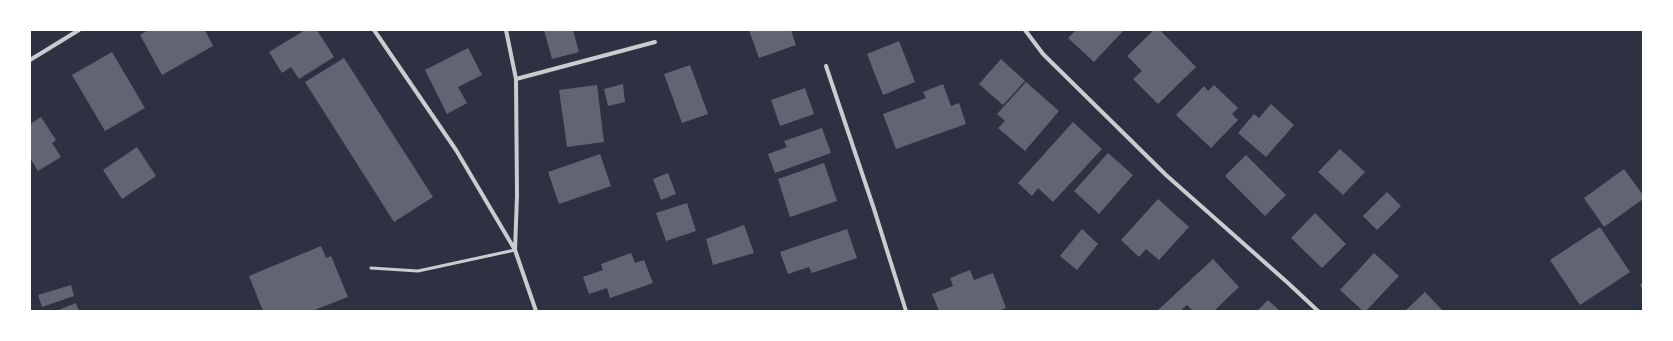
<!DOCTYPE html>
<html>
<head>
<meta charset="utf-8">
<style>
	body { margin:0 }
	#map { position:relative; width:1673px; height:341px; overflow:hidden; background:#2d3142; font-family:Karla,sans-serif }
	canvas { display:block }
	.frame { position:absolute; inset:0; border:31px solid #fff; pointer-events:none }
</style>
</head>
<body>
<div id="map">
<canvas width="1673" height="341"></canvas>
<div class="frame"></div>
</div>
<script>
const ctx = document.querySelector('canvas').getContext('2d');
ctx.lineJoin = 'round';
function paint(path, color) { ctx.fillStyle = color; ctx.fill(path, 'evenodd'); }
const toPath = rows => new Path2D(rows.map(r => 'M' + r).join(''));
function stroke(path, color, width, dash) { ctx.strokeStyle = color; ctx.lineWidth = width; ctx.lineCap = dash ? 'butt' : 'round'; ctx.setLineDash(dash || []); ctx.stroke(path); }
const building = toPath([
	[148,30,205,30,213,46,162,75,140,35],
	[305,30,317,30,334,57,299,79,291,67,282,73,269,52],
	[544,30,573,30,579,52,552,59],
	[749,30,791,30,796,45,759,58],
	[1076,30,1124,30,1094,62,1068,38],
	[1154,30,1160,30,1196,67,1158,104,1133,79,1142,71,1127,56],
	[899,41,915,82,883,95,867,54],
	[468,48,482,75,458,87,467,103,447,114,425,70],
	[112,52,145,108,105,131,72,75],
	[344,58,433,197,394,222,305,82],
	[1001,59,1025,81,1003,105,979,84],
	[690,65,708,114,682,123,664,74],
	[1026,82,1059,111,1025,151,998,128,1005,121,997,114],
	[623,84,625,102,608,106,604,89],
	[943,84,951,106,959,103,966,124,896,149,883,114,926,98,923,92],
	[597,85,604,142,567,147,559,90],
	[1214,85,1238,108,1232,114,1238,120,1211,148,1176,115,1204,86,1208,91],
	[805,88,814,114,780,126,771,100],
	[1271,104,1294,125,1266,157,1238,133,1254,114,1259,118],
	[41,117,56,140,52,143,61,157,38,171,30,158,30,124],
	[1073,122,1102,149,1053,202,1038,188,1032,196,1018,183],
	[822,128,831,153,775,173,768,154,787,147,784,141],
	[137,147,156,176,122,199,103,170],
	[1340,149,1365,172,1343,195,1318,172],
	[1108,153,1133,175,1099,214,1074,191],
	[600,154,611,186,559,204,548,172],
	[1246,155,1286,195,1265,216,1225,176],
	[824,163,837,201,790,217,778,179],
	[1624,169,1643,195,1643,199,1604,227,1584,198],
	[668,173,676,194,661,200,653,179],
	[1387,192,1401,206,1377,230,1363,216],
	[1158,199,1189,227,1159,260,1146,249,1139,257,1121,240],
	[687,203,696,231,666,241,656,213],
	[1315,213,1346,244,1322,268,1291,238],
	[744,225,754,253,713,265,706,239],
	[1600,227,1630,272,1580,305,1550,260],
	[847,229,857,258,812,273,809,267,788,274,780,252],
	[1082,229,1098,244,1077,270,1060,256],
	[321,246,326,258,331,256,348,297,312,311,263,311,249,276],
	[631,253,635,263,644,260,653,283,610,298,607,288,589,294,583,277,603,270,601,264],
	[1374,253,1399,276,1366,311,1363,311,1340,290],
	[1213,259,1239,287,1214,311,1193,311,1187,305,1180,311,1157,311],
	[970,270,974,280,993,273,1006,308,998,311,939,311,932,294,953,286,950,278],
	[1643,283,1643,292,1640,284],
	[71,285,74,296,42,307,38,295],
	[1425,292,1443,311,1405,311],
	[1268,300,1280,311,1257,311],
	[76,303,79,311,56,311]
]);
const service = toPath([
	[371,268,418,271,515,250]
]);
const minor = toPath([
	[374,30,456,150,515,250,536,311],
	[506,30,516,79,517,196,515,250],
	[1025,30,1043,54,1166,175,1288,283,1318,311],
	[30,60,79,30],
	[826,66,874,209,906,311],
	[516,79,655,42]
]);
paint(building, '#626471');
stroke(service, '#caccd0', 3);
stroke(minor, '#caccd0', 4);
</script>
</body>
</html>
